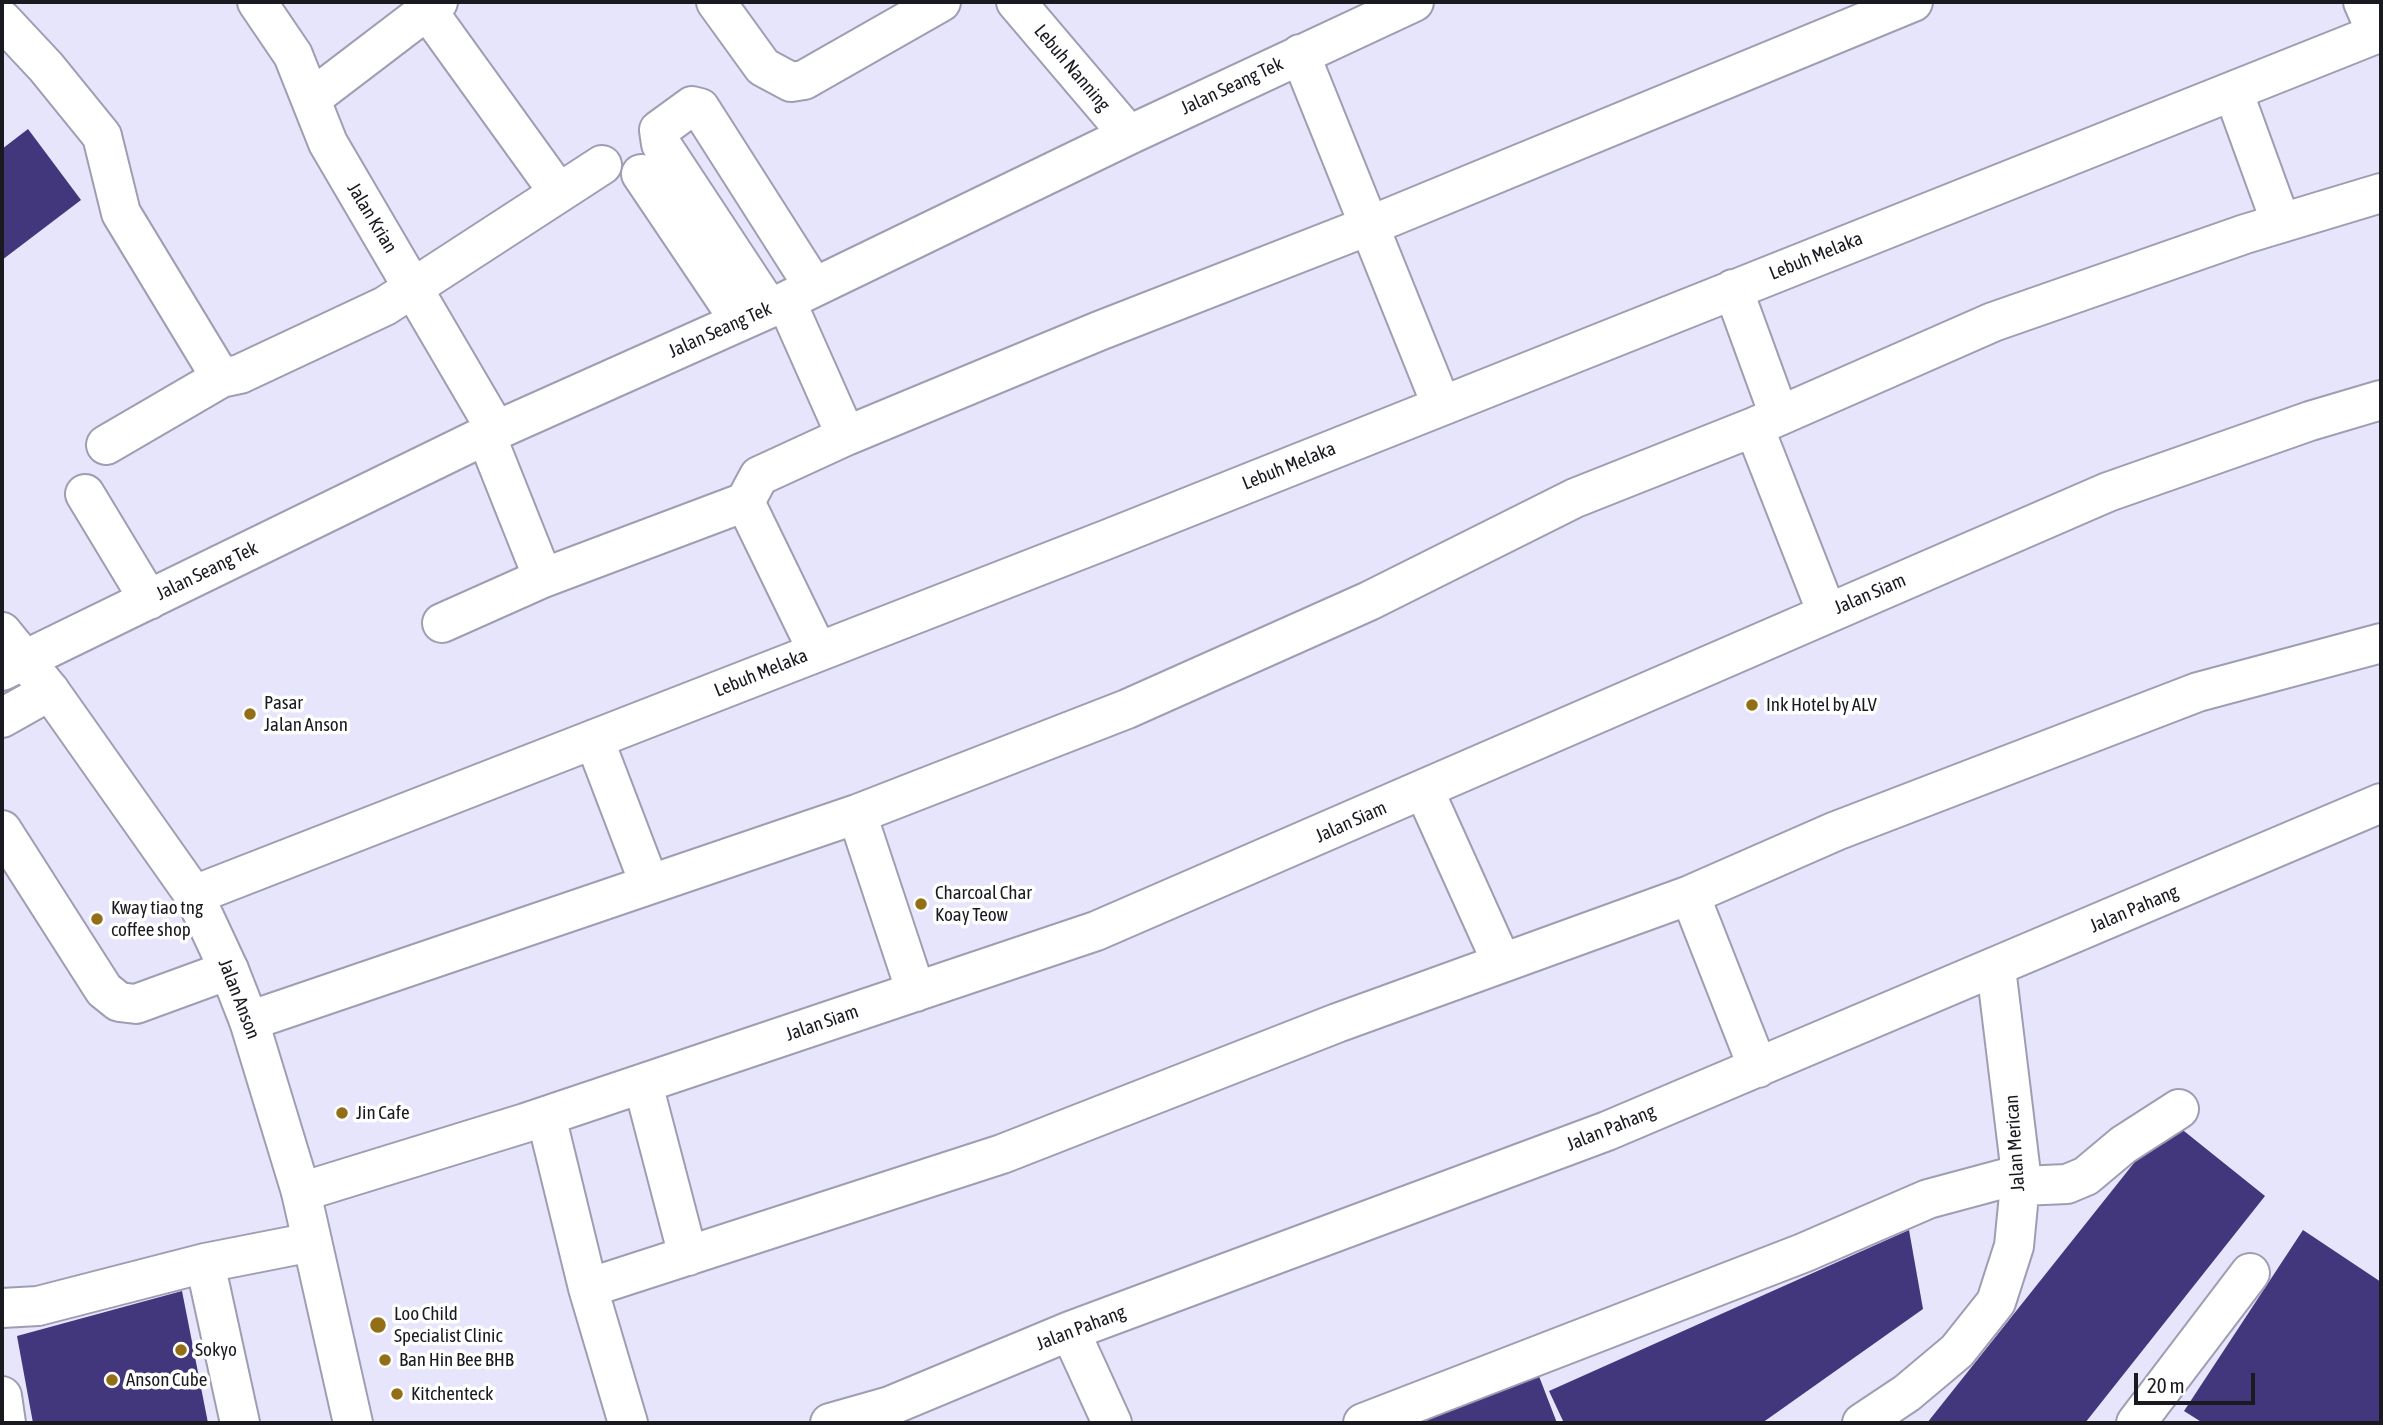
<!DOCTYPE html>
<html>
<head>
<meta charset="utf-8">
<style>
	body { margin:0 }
	#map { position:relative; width:2383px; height:1425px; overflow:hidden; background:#e6e5fc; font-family:"Asap Condensed",sans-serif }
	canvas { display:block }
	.frame { position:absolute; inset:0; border:4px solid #191920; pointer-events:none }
	.scale { position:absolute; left:2134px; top:1373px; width:121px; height:32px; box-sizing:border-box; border:4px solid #191920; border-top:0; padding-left:9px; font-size:21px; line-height:24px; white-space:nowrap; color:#191920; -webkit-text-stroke:5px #fff; paint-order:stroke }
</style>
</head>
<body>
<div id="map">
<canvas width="2383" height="1425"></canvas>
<div class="frame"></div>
<div class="scale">20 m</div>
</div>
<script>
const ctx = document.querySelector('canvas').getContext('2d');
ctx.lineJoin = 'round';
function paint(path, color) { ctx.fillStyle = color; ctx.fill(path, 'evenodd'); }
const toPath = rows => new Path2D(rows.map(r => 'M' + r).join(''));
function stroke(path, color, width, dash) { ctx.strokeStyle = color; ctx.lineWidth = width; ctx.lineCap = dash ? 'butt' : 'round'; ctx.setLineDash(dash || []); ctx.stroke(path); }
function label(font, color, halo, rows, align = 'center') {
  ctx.font = font + ' "Asap Condensed",sans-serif'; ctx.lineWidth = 7; ctx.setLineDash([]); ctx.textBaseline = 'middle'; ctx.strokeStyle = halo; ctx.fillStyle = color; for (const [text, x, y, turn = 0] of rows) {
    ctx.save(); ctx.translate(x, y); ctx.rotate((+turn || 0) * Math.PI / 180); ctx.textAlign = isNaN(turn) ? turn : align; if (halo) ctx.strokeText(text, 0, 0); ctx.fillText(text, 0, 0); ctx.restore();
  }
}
const building = toPath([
	[28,129,81,200,2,260,2,149],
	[2169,1119,2265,1196,2085,1423,1927,1423],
	[1909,1230,1923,1309,1762,1423,1564,1423,1549,1391],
	[2303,1230,2381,1282,2381,1423,2203,1423,2184,1411],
	[182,1291,208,1423,33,1423,17,1336],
	[1537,1371,1557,1423,1405,1423]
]);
const minor = toPath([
	[257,2,293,55,328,143,496,430],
	[716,2,763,67,791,82,804,80,941,2],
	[1016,2,1129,135],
	[2363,2,2377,34],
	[427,10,559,193],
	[2,20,46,67,102,136,121,213,221,378],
	[1300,54,1441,404],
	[2233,91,2281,223],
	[312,98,438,2],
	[641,174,740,321],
	[1733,289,1779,415],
	[786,301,846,436],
	[769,308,661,144,659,130,692,106,700,108,814,287],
	[1754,427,1827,613],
	[486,435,543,578],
	[106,445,221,378,240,374,385,306,602,165],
	[85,494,149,600],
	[745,502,817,650],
	[442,623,543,578,745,502,759,476,846,436,1099,331,1386,219,1913,2],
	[2,671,486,435,786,301,1129,135,1414,2],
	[2,718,50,691],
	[594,739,649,883],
	[1424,790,1502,963],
	[857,814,916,992],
	[2,830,104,990,119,1002,136,1004,229,970],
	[194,895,1108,539,2381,32],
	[1690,895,1758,1068],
	[249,1021,857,814,1127,709,1369,601,1575,498,1754,427,1993,322,2245,234,2381,193],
	[643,1084,688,1256],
	[546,1116,588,1288,628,1423],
	[2021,1186,2067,1184,2086,1176,2123,1145,2179,1109],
	[301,1192,525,1123,1096,931,2108,492,2310,421,2381,400],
	[205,1263,240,1423],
	[588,1288,1002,1154,1337,1023,1690,895,1836,831,2198,692,2381,643],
	[2,1308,38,1306,205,1263,312,1242],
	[1070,1331,1112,1423],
	[2,1396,6,1423],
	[830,1423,890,1406,1070,1331,1607,1131,2381,803],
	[1363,1423,1803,1253,1928,1199,2021,1174],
	[1862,1423,1907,1393,1957,1351,1996,1302,2014,1246,2021,1174,1996,968],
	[2136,1423,2250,1273]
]);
const major = toPath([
	[2,632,50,691,194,895,229,970,249,1021,301,1192,353,1423]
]);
const markers = [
	[1752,705,7,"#926f16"],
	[250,714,7,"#926f16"],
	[921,904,7,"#926f16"],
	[97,919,7,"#926f16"],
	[342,1113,7,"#926f16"],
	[378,1325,9,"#926f16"],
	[181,1350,7,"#926f16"],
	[385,1360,7,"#926f16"],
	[112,1380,7,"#926f16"],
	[397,1394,7,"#926f16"]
];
const streetNames = [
	["Lebuh Nanning",1072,68,50],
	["Jalan Seang Tek",1232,86,-25],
	["Jalan Krian",372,218,59],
	["Lebuh Melaka",1816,256,-22],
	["Jalan Seang Tek",720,330,-24],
	["Lebuh Melaka",1289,466,-22],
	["Jalan Seang Tek",207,571,-26],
	["Jalan Siam",1870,594,-23],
	["Lebuh Melaka",761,673,-22],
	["Jalan Siam",1351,822,-24],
	["Jalan Pahang",2134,909,-23],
	["Jalan Anson",239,999,69],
	["Jalan Siam",822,1023,-19],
	["Jalan Pahang",1611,1128,-22],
	["Jalan Merican",2015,1143,-94],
	["Jalan Pahang",1081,1328,-21]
];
const poiNames = [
	["Pasar",264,703],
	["Jalan Anson",264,725],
	["Ink Hotel by ALV",1766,705],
	["Charcoal Char",935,893],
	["Koay Teow",935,915],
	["Kway tiao tng",111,908],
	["coffee shop",111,930],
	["Jin Cafe",356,1113],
	["Loo Child",394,1314],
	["Specialist Clinic",394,1336],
	["Sokyo",195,1350],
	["Ban Hin Bee BHB",399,1360],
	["Anson Cube",126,1380],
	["Kitchenteck",411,1394]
];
paint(building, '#42367d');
stroke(minor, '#9e9db2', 42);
stroke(major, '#9e9db2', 42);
stroke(minor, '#fff', 38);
stroke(major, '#fff', 38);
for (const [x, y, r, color] of markers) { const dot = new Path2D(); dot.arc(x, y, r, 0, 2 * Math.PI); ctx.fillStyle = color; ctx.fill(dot); stroke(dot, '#fff', 2.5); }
label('19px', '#191920', '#fff', streetNames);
label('19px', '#191920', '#fff', poiNames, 'left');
</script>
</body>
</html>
